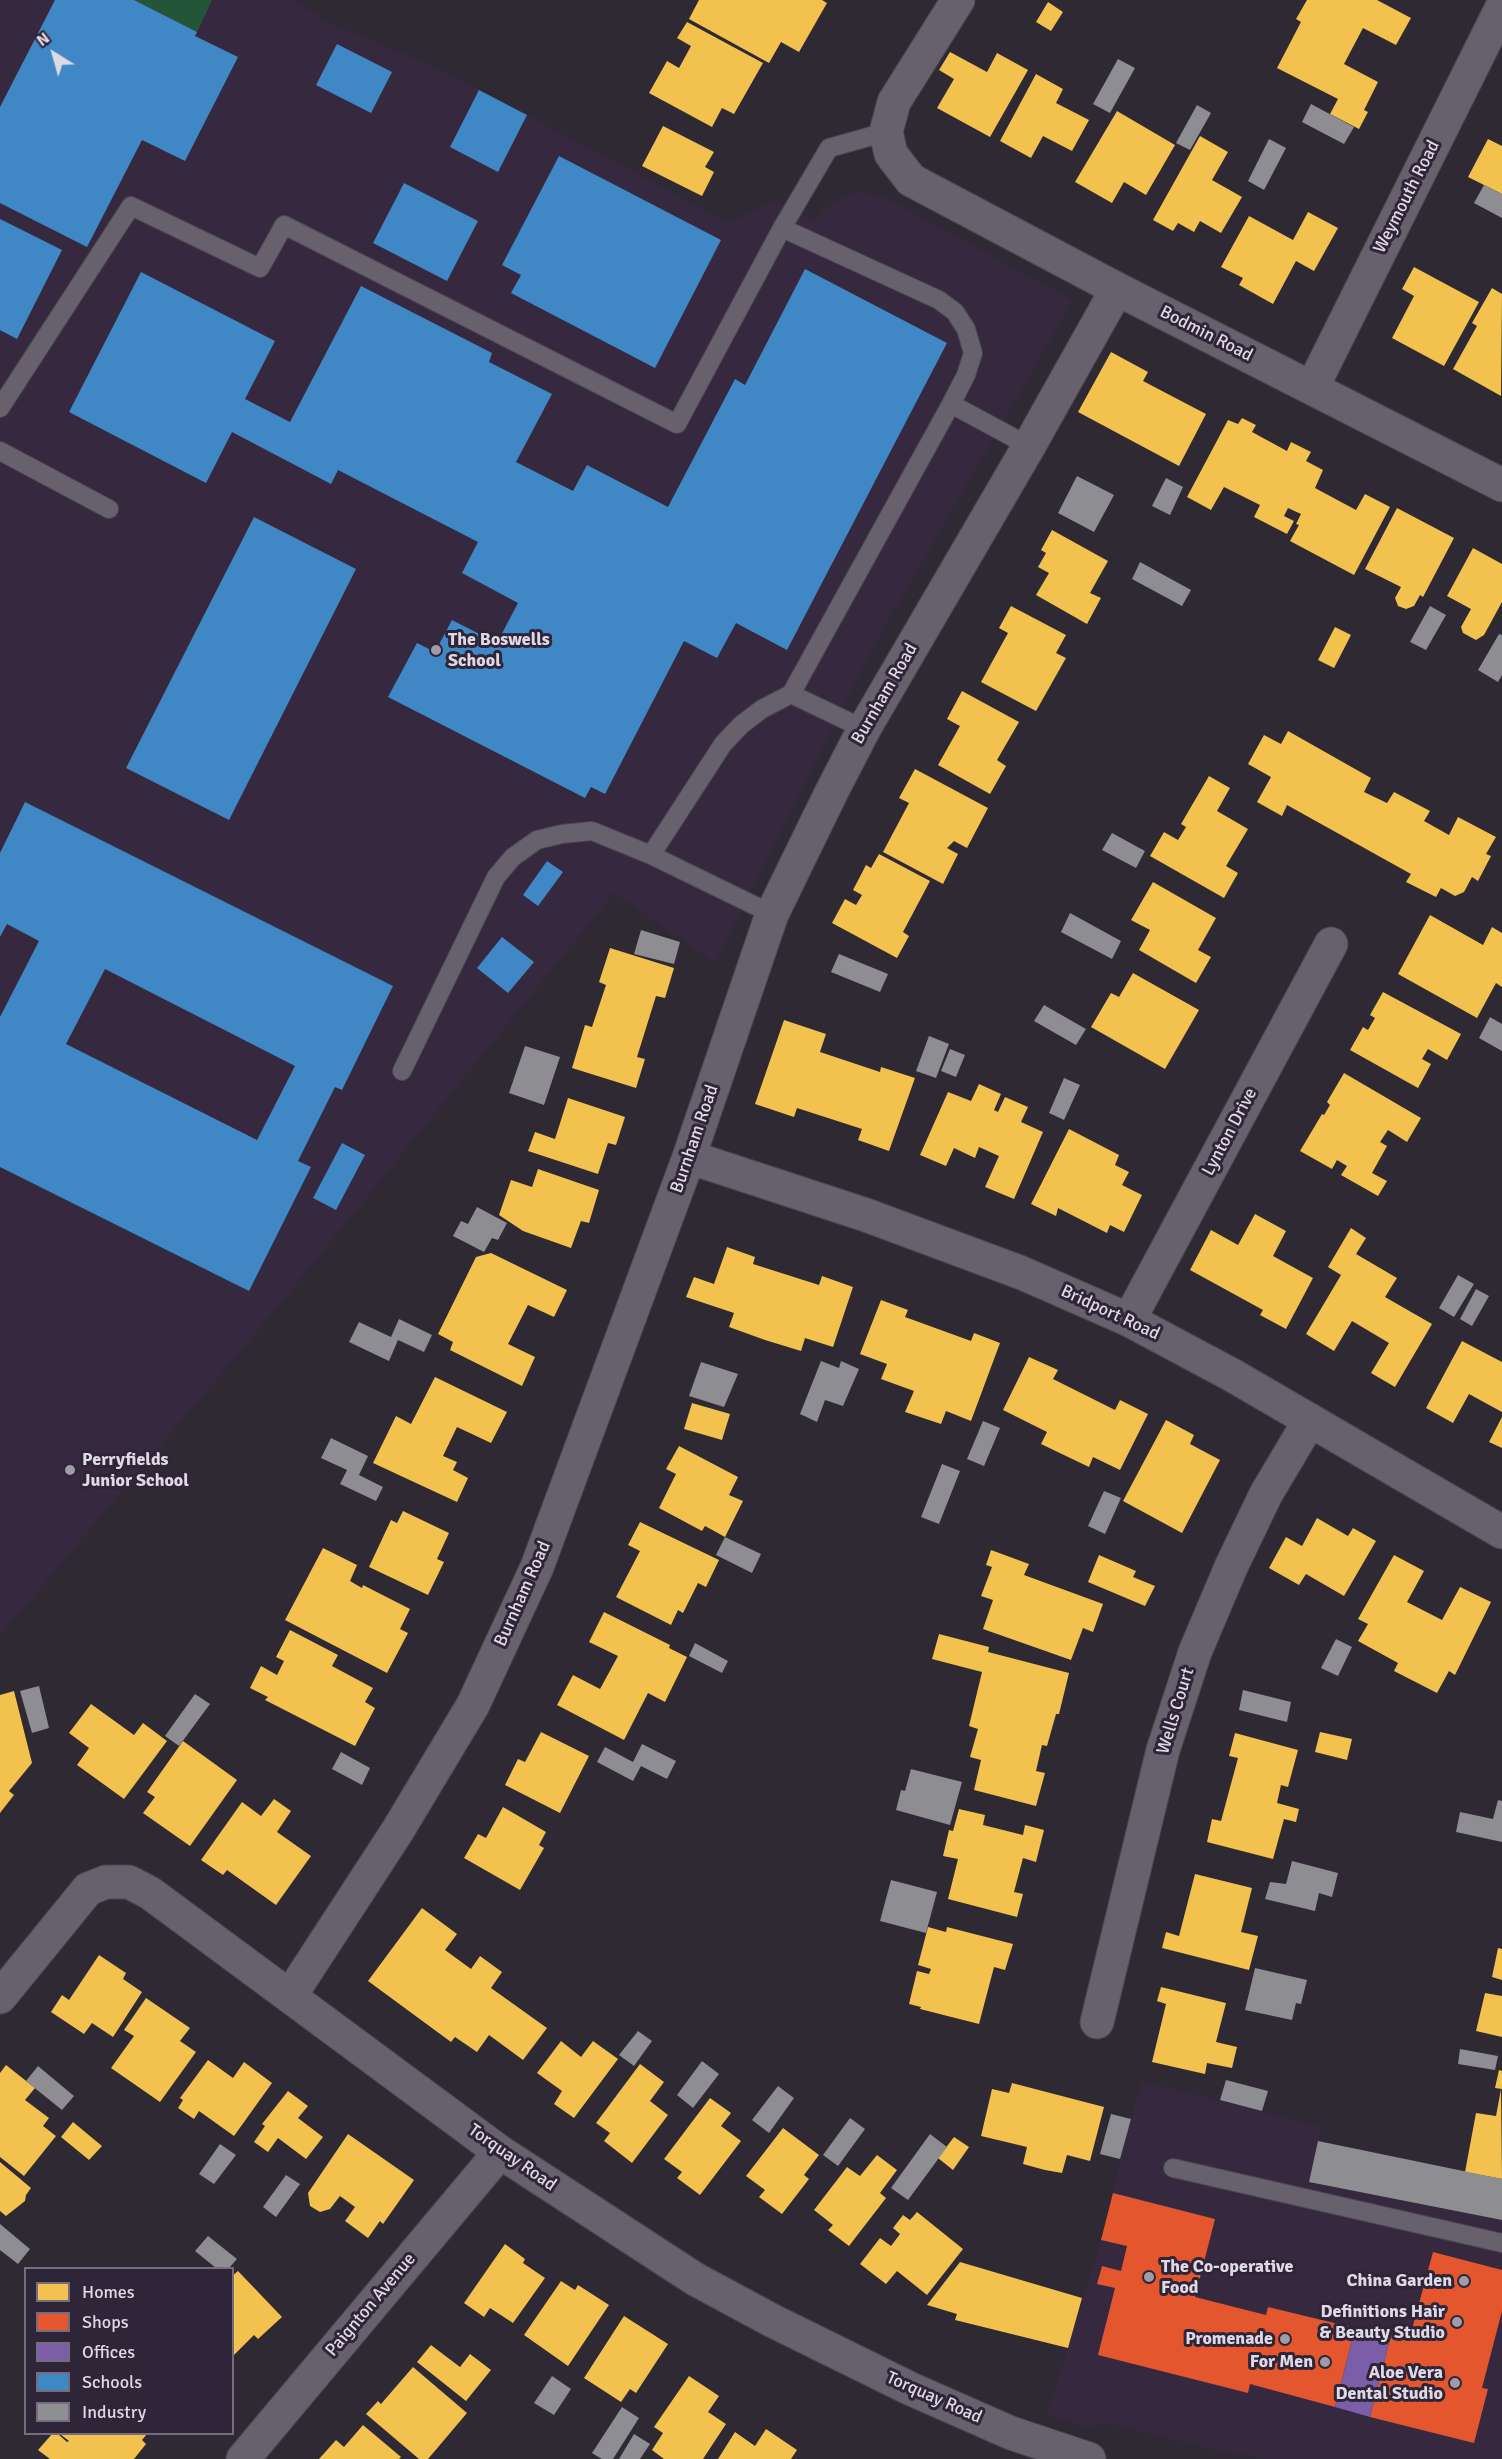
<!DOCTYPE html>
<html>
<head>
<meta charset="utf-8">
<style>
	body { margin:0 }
	#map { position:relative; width:1502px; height:2459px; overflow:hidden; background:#2f2934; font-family:Signika,sans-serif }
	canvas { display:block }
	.legend { position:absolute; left:24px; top:2267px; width:210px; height:168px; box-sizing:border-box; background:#2f2538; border:2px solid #756d7d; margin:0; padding:8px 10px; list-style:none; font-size:18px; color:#dfd8e5 }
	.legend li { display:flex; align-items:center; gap:12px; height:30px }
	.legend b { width:30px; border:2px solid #756d7d }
	.north { position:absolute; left:24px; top:24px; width:60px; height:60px; -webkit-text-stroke:4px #2f2538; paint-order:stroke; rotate:323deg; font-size:16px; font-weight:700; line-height:24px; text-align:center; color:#dfd8e5 }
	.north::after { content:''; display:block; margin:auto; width:21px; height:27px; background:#dfd8e5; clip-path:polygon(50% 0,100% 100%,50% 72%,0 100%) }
</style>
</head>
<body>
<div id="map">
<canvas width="1502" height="2459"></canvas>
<ul class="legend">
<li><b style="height:16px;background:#f2c14e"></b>Homes</li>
<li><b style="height:16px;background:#e4572e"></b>Shops</li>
<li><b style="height:16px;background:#7b5ea7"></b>Offices</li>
<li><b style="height:16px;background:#3f88c5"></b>Schools</li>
<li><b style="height:16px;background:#8d8d92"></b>Industry</li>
</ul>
<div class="north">N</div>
</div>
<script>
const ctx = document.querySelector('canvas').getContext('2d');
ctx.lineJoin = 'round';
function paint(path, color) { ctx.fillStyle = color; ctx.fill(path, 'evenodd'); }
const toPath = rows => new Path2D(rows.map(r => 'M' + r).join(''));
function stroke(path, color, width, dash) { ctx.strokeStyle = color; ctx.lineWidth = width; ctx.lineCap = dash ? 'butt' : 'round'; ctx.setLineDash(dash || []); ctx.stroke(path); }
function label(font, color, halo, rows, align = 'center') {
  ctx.font = font + ' Signika,sans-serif'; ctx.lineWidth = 6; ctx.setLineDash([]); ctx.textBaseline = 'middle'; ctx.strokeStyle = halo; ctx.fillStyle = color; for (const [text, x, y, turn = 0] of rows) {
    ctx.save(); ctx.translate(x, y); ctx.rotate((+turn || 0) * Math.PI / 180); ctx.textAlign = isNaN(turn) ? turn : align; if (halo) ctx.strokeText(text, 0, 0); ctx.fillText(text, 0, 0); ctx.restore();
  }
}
const built = toPath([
	[0,0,293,0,337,26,446,72,730,223,776,200,815,221,825,209,841,197,860,192,884,197,1073,300,875,644,715,963,614,893,281,1303,0,1636],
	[1142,2081,1323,2127,1318,2141,1502,2179,1502,2459,1265,2459,1211,2449,1106,2423,1086,2427,1047,2415,1101,2240,1120,2159]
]);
const green = toPath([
	[134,0,212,0,197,32]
]);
const homes = toPath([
	[699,0,822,0,827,3,799,52,781,42,769,63,689,19],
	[1307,0,1377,0,1411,18,1396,45,1363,28,1344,64,1378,82,1364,110,1368,112,1359,129,1330,114,1338,99,1277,68,1301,22,1296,19],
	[1048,2,1063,12,1051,31,1036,22],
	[687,22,763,63,734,114,722,108,712,127,649,93,667,61,679,68,691,46,677,38],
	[950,52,987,72,997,53,1028,70,990,137,937,108,954,79,939,70],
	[1036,74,1063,89,1056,103,1089,120,1072,151,1043,136,1031,158,1000,141],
	[1117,111,1175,145,1146,195,1124,182,1112,203,1075,182],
	[663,126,714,152,705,167,714,172,702,196,642,166],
	[1200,136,1228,152,1212,180,1242,197,1221,233,1200,221,1194,232,1178,223,1173,231,1153,220],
	[1488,139,1502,146,1502,194,1468,177],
	[1308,212,1338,228,1314,271,1296,261,1273,304,1239,285,1243,278,1221,267,1249,216,1293,240],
	[1414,267,1479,302,1444,366,1392,338,1414,296,1402,289],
	[1492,288,1502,294,1501,396,1453,369,1477,326,1472,323],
	[1111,352,1148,372,1143,381,1206,414,1179,466,1078,412],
	[1242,418,1256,425,1252,432,1287,451,1291,442,1311,452,1306,461,1323,470,1315,488,1356,510,1365,494,1390,507,1354,575,1290,541,1299,525,1296,524,1301,514,1288,508,1284,516,1294,521,1287,534,1254,517,1260,505,1224,487,1211,510,1187,497,1228,420,1238,424],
	[1397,508,1454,538,1423,597,1420,595,1414,606,1406,609,1398,606,1395,598,1401,587,1365,569],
	[1052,530,1108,561,1090,593,1101,598,1087,624,1036,595,1049,573,1038,567,1046,553,1041,550],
	[1473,548,1502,564,1502,602,1484,635,1476,640,1463,633,1461,627,1471,609,1447,596],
	[1011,606,1066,635,1056,653,1066,658,1036,711,981,682,1008,633,999,628],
	[1335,627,1351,635,1334,668,1318,660],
	[962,691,1019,722,997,760,1006,766,990,794,938,765,960,726,947,719],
	[1288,731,1371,778,1364,792,1387,803,1394,792,1430,811,1424,821,1449,835,1458,817,1496,837,1486,854,1491,856,1478,881,1472,877,1464,892,1455,896,1441,888,1436,897,1406,882,1411,874,1287,805,1282,816,1257,802,1271,777,1248,764,1264,735,1281,744],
	[915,769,988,808,967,848,954,841,947,848,958,854,943,884,883,852,909,803,899,798],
	[1209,776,1230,788,1217,811,1248,829,1226,866,1238,873,1224,898,1150,856,1164,832,1178,840,1186,827,1181,824],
	[879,854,930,881,903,932,909,936,897,958,832,923,845,899,856,905,862,895,853,890,866,865,871,868],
	[1153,882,1216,918,1198,950,1211,957,1196,983,1139,950,1150,930,1131,920],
	[1430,915,1483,945,1492,927,1502,933,1502,987,1496,983,1477,1018,1398,974],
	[610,948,674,968,665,998,656,996,637,1057,645,1059,636,1088,572,1068,585,1025,592,1027,606,985,599,982],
	[1133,973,1199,1010,1165,1069,1091,1027,1111,993,1119,997],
	[1383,992,1461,1034,1447,1060,1428,1049,1422,1059,1431,1064,1418,1088,1350,1050,1363,1027,1368,1030,1375,1018,1370,1015],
	[784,1020,826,1034,820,1052,880,1072,881,1067,915,1078,889,1151,858,1140,862,1129,797,1108,794,1117,755,1104],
	[1344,1073,1421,1118,1407,1142,1388,1130,1380,1142,1387,1146,1372,1173,1387,1181,1378,1196,1341,1175,1347,1166,1337,1160,1332,1169,1300,1151,1322,1114,1324,1115,1330,1105,1327,1102],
	[979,1084,1001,1094,994,1110,998,1112,1005,1097,1028,1107,1021,1122,1043,1132,1014,1199,985,1187,999,1156,979,1147,975,1158,954,1148,946,1166,920,1155,948,1092,971,1101],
	[568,1098,625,1117,616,1145,608,1143,598,1174,528,1151,535,1132,555,1139],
	[1069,1129,1119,1155,1115,1165,1129,1172,1122,1185,1142,1195,1124,1232,1110,1225,1107,1233,1058,1208,1056,1216,1031,1204],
	[538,1169,599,1190,589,1223,581,1221,571,1248,523,1231,499,1215,511,1180,532,1187],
	[1255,1214,1286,1231,1273,1256,1313,1278,1286,1329,1260,1315,1263,1310,1190,1270,1211,1230,1238,1245],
	[1351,1228,1366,1238,1356,1254,1397,1278,1385,1297,1432,1324,1395,1387,1371,1373,1389,1343,1352,1321,1334,1351,1306,1334,1341,1275,1328,1267],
	[727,1247,755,1257,753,1264,819,1285,822,1276,853,1287,833,1347,805,1338,801,1351,765,1340,729,1327,734,1313,686,1297,694,1277,714,1284],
	[491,1253,567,1290,554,1317,528,1305,508,1344,535,1357,522,1386,450,1350,453,1342,438,1334,476,1257],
	[881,1300,908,1310,905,1317,971,1341,974,1333,1000,1343,971,1421,946,1411,941,1424,905,1412,914,1391,881,1379,887,1364,860,1354],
	[1462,1341,1502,1362,1502,1412,1469,1394,1453,1423,1426,1408],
	[1029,1357,1058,1370,1053,1379,1115,1410,1120,1400,1148,1414,1120,1470,1093,1457,1089,1467,1041,1444,1047,1432,1003,1410],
	[435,1377,507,1412,491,1443,457,1427,443,1456,457,1462,453,1470,468,1478,457,1502,373,1463,396,1416,411,1424],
	[692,1403,730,1414,722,1440,684,1429],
	[1502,1417,1502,1448,1489,1442],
	[1166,1420,1194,1435,1190,1444,1220,1460,1182,1533,1123,1501],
	[679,1446,738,1477,729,1495,743,1501,725,1537,705,1526,702,1531,659,1508,676,1474,666,1469],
	[403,1511,449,1533,437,1559,444,1562,428,1595,369,1567,391,1520,397,1523],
	[1317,1518,1348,1536,1353,1528,1376,1541,1344,1596,1306,1574,1299,1585,1269,1568,1286,1537,1302,1546],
	[640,1522,719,1560,706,1587,698,1583,683,1613,678,1610,671,1625,616,1597,640,1551,628,1545],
	[323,1548,357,1565,350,1581,362,1588,363,1585,410,1609,400,1629,408,1633,387,1673,285,1620],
	[991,1550,1029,1564,1024,1575,1103,1604,1093,1632,1083,1628,1071,1660,983,1629,993,1600,981,1596,992,1567,986,1565],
	[1099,1555,1136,1571,1133,1577,1155,1586,1145,1606,1088,1582],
	[1394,1555,1424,1571,1407,1602,1442,1620,1460,1587,1491,1602,1455,1675,1449,1671,1437,1693,1394,1671,1398,1663,1358,1641,1368,1624,1358,1619],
	[604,1612,670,1645,669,1648,687,1657,665,1702,648,1693,624,1740,557,1705,573,1675,600,1689,618,1656,589,1642],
	[290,1630,338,1655,332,1666,373,1688,365,1702,375,1708,355,1746,265,1700,268,1697,250,1688,261,1666,277,1675,284,1661,276,1657],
	[939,1634,989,1647,988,1652,1069,1673,1059,1714,1056,1714,1047,1746,1042,1745,1036,1771,1045,1773,1036,1806,974,1790,981,1760,970,1757,978,1729,969,1726,982,1672,932,1659],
	[14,1691,32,1763,9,1791,14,1795,0,1813,0,1695],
	[91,1704,134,1735,143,1723,167,1741,124,1799,77,1765,89,1748,69,1733],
	[541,1732,589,1756,560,1813,505,1785,518,1759,525,1762],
	[1320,1732,1352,1739,1347,1760,1315,1752],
	[1235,1733,1298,1750,1288,1787,1281,1785,1277,1803,1299,1809,1296,1822,1284,1819,1273,1859,1207,1842,1212,1819,1221,1821,1238,1758,1229,1756],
	[183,1741,237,1780,190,1846,143,1813,155,1797,147,1792],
	[274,1799,291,1811,277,1832,311,1856,276,1905,227,1870,223,1875,201,1860,242,1802,261,1816],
	[503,1807,546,1832,539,1845,544,1848,520,1890,464,1858,478,1834,486,1838],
	[959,1809,985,1815,983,1825,1023,1835,1025,1825,1044,1830,1036,1862,1023,1858,1014,1892,1023,1894,1017,1917,948,1899,958,1859,943,1856,949,1830,953,1831],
	[1195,1874,1252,1888,1241,1932,1258,1936,1249,1970,1162,1948,1166,1932,1179,1936],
	[422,1908,457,1934,445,1950,471,1969,480,1956,502,1972,491,1988,547,2028,523,2060,489,2035,477,2052,455,2037,451,2042,368,1981],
	[928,1927,946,1932,947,1927,1013,1944,1005,1970,994,1967,979,2024,920,2009,921,2007,909,2004,917,1971,929,1974,931,1969,918,1965],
	[1498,1948,1502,1949,1502,1980,1492,1977],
	[99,1955,126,1973,123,1979,142,1992,113,2037,92,2023,84,2034,51,2012,62,1995,69,2000],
	[1161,1987,1226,2003,1216,2042,1237,2047,1232,2068,1207,2063,1205,2074,1152,2062,1166,2004,1157,2001],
	[1485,1993,1502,1996,1502,2037,1476,2031],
	[146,1998,190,2028,180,2041,196,2052,160,2102,111,2068,134,2036,124,2030],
	[561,2041,581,2057,593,2041,618,2059,574,2118,554,2104,562,2091,537,2073],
	[208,2060,233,2078,244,2062,272,2083,234,2136,199,2111,194,2119,178,2108,183,2100,180,2098],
	[640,2064,664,2082,650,2101,668,2115,632,2163,604,2141,610,2133,596,2123],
	[6,2065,35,2088,25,2100,49,2118,43,2126,56,2136,24,2176,0,2157,0,2073],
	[1499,2070,1502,2071,1502,2089,1495,2088],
	[1012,2083,1104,2107,1090,2161,1067,2155,1062,2173,1045,2170,1023,2164,1027,2147,981,2136,992,2089,1009,2093],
	[1501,2089,1502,2179,1465,2172,1476,2113,1496,2116],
	[288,2091,308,2106,298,2118,323,2137,306,2159,278,2138,268,2152,254,2142,265,2126,262,2124],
	[710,2098,731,2113,721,2126,741,2141,700,2195,677,2178,682,2172,664,2159],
	[73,2122,102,2146,89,2160,61,2137],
	[783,2128,819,2155,804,2175,809,2179,782,2214,759,2197,765,2190,746,2176],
	[348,2134,414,2180,383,2224,380,2221,368,2238,345,2221,355,2207,340,2196,330,2209,320,2212,310,2206,308,2193],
	[954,2137,969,2147,953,2170,938,2158],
	[877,2155,897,2170,880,2193,886,2198,849,2246,828,2230,833,2225,814,2210,847,2167,860,2176],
	[0,2162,31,2188,26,2195,25,2201,6,2216,0,2211],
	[917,2212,963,2249,927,2295,897,2271,886,2284,860,2264,880,2238,891,2246,900,2234,893,2228,903,2215,910,2220],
	[505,2244,525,2259,523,2263,545,2278,513,2323,490,2308,484,2317,464,2303],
	[960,2262,1082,2298,1068,2348,955,2320,957,2314,927,2305],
	[238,2271,282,2317,258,2339,254,2335,234,2355,232,2276],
	[561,2281,575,2290,578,2285,609,2305,568,2366,524,2335],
	[624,2316,668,2344,636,2393,630,2389,621,2402,584,2378],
	[431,2345,460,2367,470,2354,491,2370,466,2401,417,2362],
	[413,2367,467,2413,428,2459,419,2459,366,2414,378,2401,381,2404],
	[689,2376,719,2396,708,2412,726,2424,703,2459,664,2459,652,2450,663,2433,654,2427],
	[363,2425,401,2457,399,2459,319,2459,336,2440,344,2447],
	[766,2429,797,2450,791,2459,718,2459,735,2432,755,2446],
	[52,2434,58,2434,67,2442,69,2441,60,2434,147,2434,142,2440,146,2444,134,2459,50,2459,38,2450]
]);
const shops = toPath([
	[1113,2193,1215,2219,1195,2297,1266,2315,1268,2307,1355,2328,1335,2407,1250,2384,1248,2393,1098,2355,1115,2288,1097,2284,1102,2266,1121,2271,1127,2246,1101,2240],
	[1433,2252,1502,2270,1502,2311,1482,2388,1488,2389,1474,2443,1370,2417,1391,2335,1409,2340]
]);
const offices = toPath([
	[1355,2328,1391,2335,1370,2417,1335,2407]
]);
const schools = toPath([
	[55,0,134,0,197,32,195,36,238,57,185,161,142,140,87,247,0,203,0,107],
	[337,44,392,72,371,113,316,85],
	[479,90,527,115,498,172,450,147],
	[559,156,721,240,655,368,511,293,521,275,502,265],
	[404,183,478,221,447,281,373,243],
	[0,219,62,250,17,339,0,330],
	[805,269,947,343,787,650,736,623,717,658,684,641,605,794,591,787,585,798,388,697,417,643,435,652,452,620,497,643,518,603,462,573,478,542,338,470,331,484,232,432,206,483,69,412,141,272,275,341,245,399,290,422,361,286,492,353,489,362,552,394,516,462,573,491,587,465,668,507,735,379,745,385],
	[254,517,356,569,229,820,126,768],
	[25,802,393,986,342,1090,335,1087,298,1161,311,1167,249,1291,0,1167,0,1017,39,941,7,924,0,937,0,853],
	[105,969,295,1066,257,1140,66,1044],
	[547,861,563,872,538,906,523,895],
	[502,937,534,962,508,993,477,968],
	[342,1143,365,1155,336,1210,313,1198]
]);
const industry = toPath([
	[1118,59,1135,68,1110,113,1093,104],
	[1311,104,1354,127,1344,144,1302,122],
	[1197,105,1211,113,1190,150,1176,143],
	[1269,139,1286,148,1264,190,1248,181],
	[1484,185,1502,194,1502,218,1474,203],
	[1077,476,1114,495,1094,532,1058,513],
	[1166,478,1183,487,1170,515,1152,506],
	[1140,562,1191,590,1182,606,1132,579],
	[1430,606,1446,615,1426,650,1410,642],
	[1499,634,1502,635,1502,675,1498,682,1478,670],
	[1112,833,1145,851,1136,868,1102,850],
	[1070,913,1121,941,1112,959,1061,932],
	[641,930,680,942,674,964,634,954],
	[839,954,888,974,880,992,831,972],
	[1044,1005,1086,1029,1076,1045,1034,1021],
	[1490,1017,1502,1024,1502,1051,1479,1038],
	[929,1036,949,1044,936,1078,916,1071],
	[525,1046,560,1057,544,1105,509,1093],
	[950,1049,965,1055,956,1077,941,1071],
	[1064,1078,1080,1085,1064,1120,1049,1113],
	[477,1207,507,1223,498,1240,492,1238,484,1252,453,1236,461,1221,468,1224],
	[1458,1275,1474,1284,1454,1317,1439,1308],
	[1476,1289,1489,1296,1472,1326,1460,1319],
	[399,1319,432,1335,424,1352,398,1340,389,1361,349,1342,359,1322,391,1337],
	[821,1361,839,1368,841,1361,859,1369,843,1406,825,1400,817,1422,800,1414],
	[701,1362,738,1374,724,1407,689,1396],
	[983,1421,1000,1428,984,1466,967,1459],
	[331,1438,368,1456,359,1475,383,1487,376,1501,340,1484,347,1470,321,1458],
	[942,1464,960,1471,939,1524,921,1517],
	[1104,1491,1121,1498,1105,1534,1088,1526],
	[725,1537,761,1554,752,1573,716,1555],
	[1336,1639,1352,1647,1338,1676,1321,1668],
	[695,1643,728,1661,722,1673,689,1656],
	[39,1686,49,1728,32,1733,20,1691],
	[1243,1690,1291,1702,1287,1722,1239,1710],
	[195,1694,210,1704,179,1746,165,1736],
	[642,1744,676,1761,667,1779,641,1766,633,1781,597,1762,605,1747,633,1762],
	[341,1752,370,1768,362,1785,332,1769],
	[911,1769,962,1782,950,1825,896,1810,901,1790,905,1791],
	[1498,1800,1502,1801,1502,1842,1456,1832,1460,1812,1493,1819],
	[1292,1861,1338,1873,1332,1897,1319,1893,1315,1911,1265,1899,1270,1882,1286,1884],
	[891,1880,937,1892,926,1933,880,1921],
	[1255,1968,1307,1980,1301,2004,1296,2003,1292,2020,1245,2010],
	[638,2031,652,2041,634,2066,619,2055],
	[1460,2049,1498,2056,1495,2070,1458,2064],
	[702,2061,719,2074,693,2108,677,2095],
	[38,2066,74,2096,62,2110,26,2081],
	[1226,2080,1268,2091,1262,2111,1220,2100],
	[778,2086,794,2098,769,2133,752,2120],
	[1111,2114,1131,2119,1120,2159,1100,2154],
	[850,2118,865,2129,838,2166,823,2155],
	[930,2134,947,2147,908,2200,891,2188],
	[1318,2141,1502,2179,1502,2220,1309,2182],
	[220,2144,236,2155,214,2184,199,2174],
	[286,2175,300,2184,276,2217,263,2207],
	[0,2224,30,2249,18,2264,0,2250],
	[208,2236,237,2259,229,2268,216,2268,195,2251],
	[552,2376,571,2389,554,2415,534,2403],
	[622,2407,639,2418,613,2459,602,2459,592,2453],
	[634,2434,650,2444,640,2459,619,2459]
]);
const service = toPath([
	[782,228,939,300,955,312,966,329,973,353,966,375,951,404],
	[0,408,131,206,260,268,284,225,677,424,782,228,829,148,886,132],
	[0,451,109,509],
	[791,694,951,404,1029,446],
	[772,914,651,855,723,744,741,725,762,709,791,694,864,729],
	[402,1071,496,877,513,857,537,840,562,834,592,831,651,855],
	[1173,2168,1502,2243]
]);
const minor = toPath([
	[958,0,894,102,886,132,891,154,911,180,1117,289,1502,485],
	[1312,388,1502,7],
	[689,1157,866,1215,1022,1273,1129,1320,1232,1375,1502,1532],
	[1129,1320,1331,944],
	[290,1996,398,1830,473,1705,537,1567,689,1157,772,914,831,793,864,729,1029,446,1117,289],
	[0,1997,88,1889,106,1882,129,1882,150,1893,500,2152,695,2279,773,2321,911,2389,1011,2433,1089,2459],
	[1097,2022,1163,1750,1195,1652,1231,1567,1266,1494,1310,1420],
	[243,2459,500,2152]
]);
const markers = [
	[436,650,6,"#a19ba7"],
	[70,1470,6,"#a19ba7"],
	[1149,2277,6,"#a19ba7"],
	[1464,2281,6,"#a19ba7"],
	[1457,2322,6,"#a19ba7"],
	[1285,2339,6,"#a19ba7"],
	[1325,2362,6,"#a19ba7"],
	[1455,2383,6,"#a19ba7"]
];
const streetNames = [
	["Weymouth Road",1407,197,-63],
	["Bodmin Road",1206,334,27],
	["Burnham Road",885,694,-60],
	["Lynton Drive",1230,1132,-62],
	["Burnham Road",695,1139,-71],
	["Bridport Road",1110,1313,25],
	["Burnham Road",523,1594,-66],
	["Wells Court",1176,1711,-73],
	["Torquay Road",512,2158,35],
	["Paignton Avenue",371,2305,-50],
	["Torquay Road",934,2398,24]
];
const poiNames = [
	["The Boswells",448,640,"left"],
	["School",448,661,"left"],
	["Perryfields",82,1460,"left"],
	["Junior School",82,1481,"left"],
	["The Co-operative",1161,2267,"left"],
	["Food",1161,2288,"left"],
	["China Garden",1452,2281],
	["Definitions Hair",1445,2312],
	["& Beauty Studio",1445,2333],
	["Promenade",1273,2339],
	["For Men",1313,2362],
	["Aloe Vera",1443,2373],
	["Dental Studio",1443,2394]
];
paint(built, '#35283f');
paint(green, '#255539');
paint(homes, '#f2c14e');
paint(shops, '#e4572e');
paint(offices, '#7b5ea7');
paint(schools, '#3f88c5');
paint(industry, '#8d8d92');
stroke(service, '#4b464f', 20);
stroke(minor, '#4b464f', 35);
stroke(service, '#67606d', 18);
stroke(minor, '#67606d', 33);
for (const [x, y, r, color] of markers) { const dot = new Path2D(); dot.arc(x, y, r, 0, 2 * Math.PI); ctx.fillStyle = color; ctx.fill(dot); stroke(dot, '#2f2538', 2); }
label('18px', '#dfd8e5', '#2f2538', streetNames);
label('bold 18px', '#dfd8e5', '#2f2538', poiNames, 'right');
</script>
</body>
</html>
